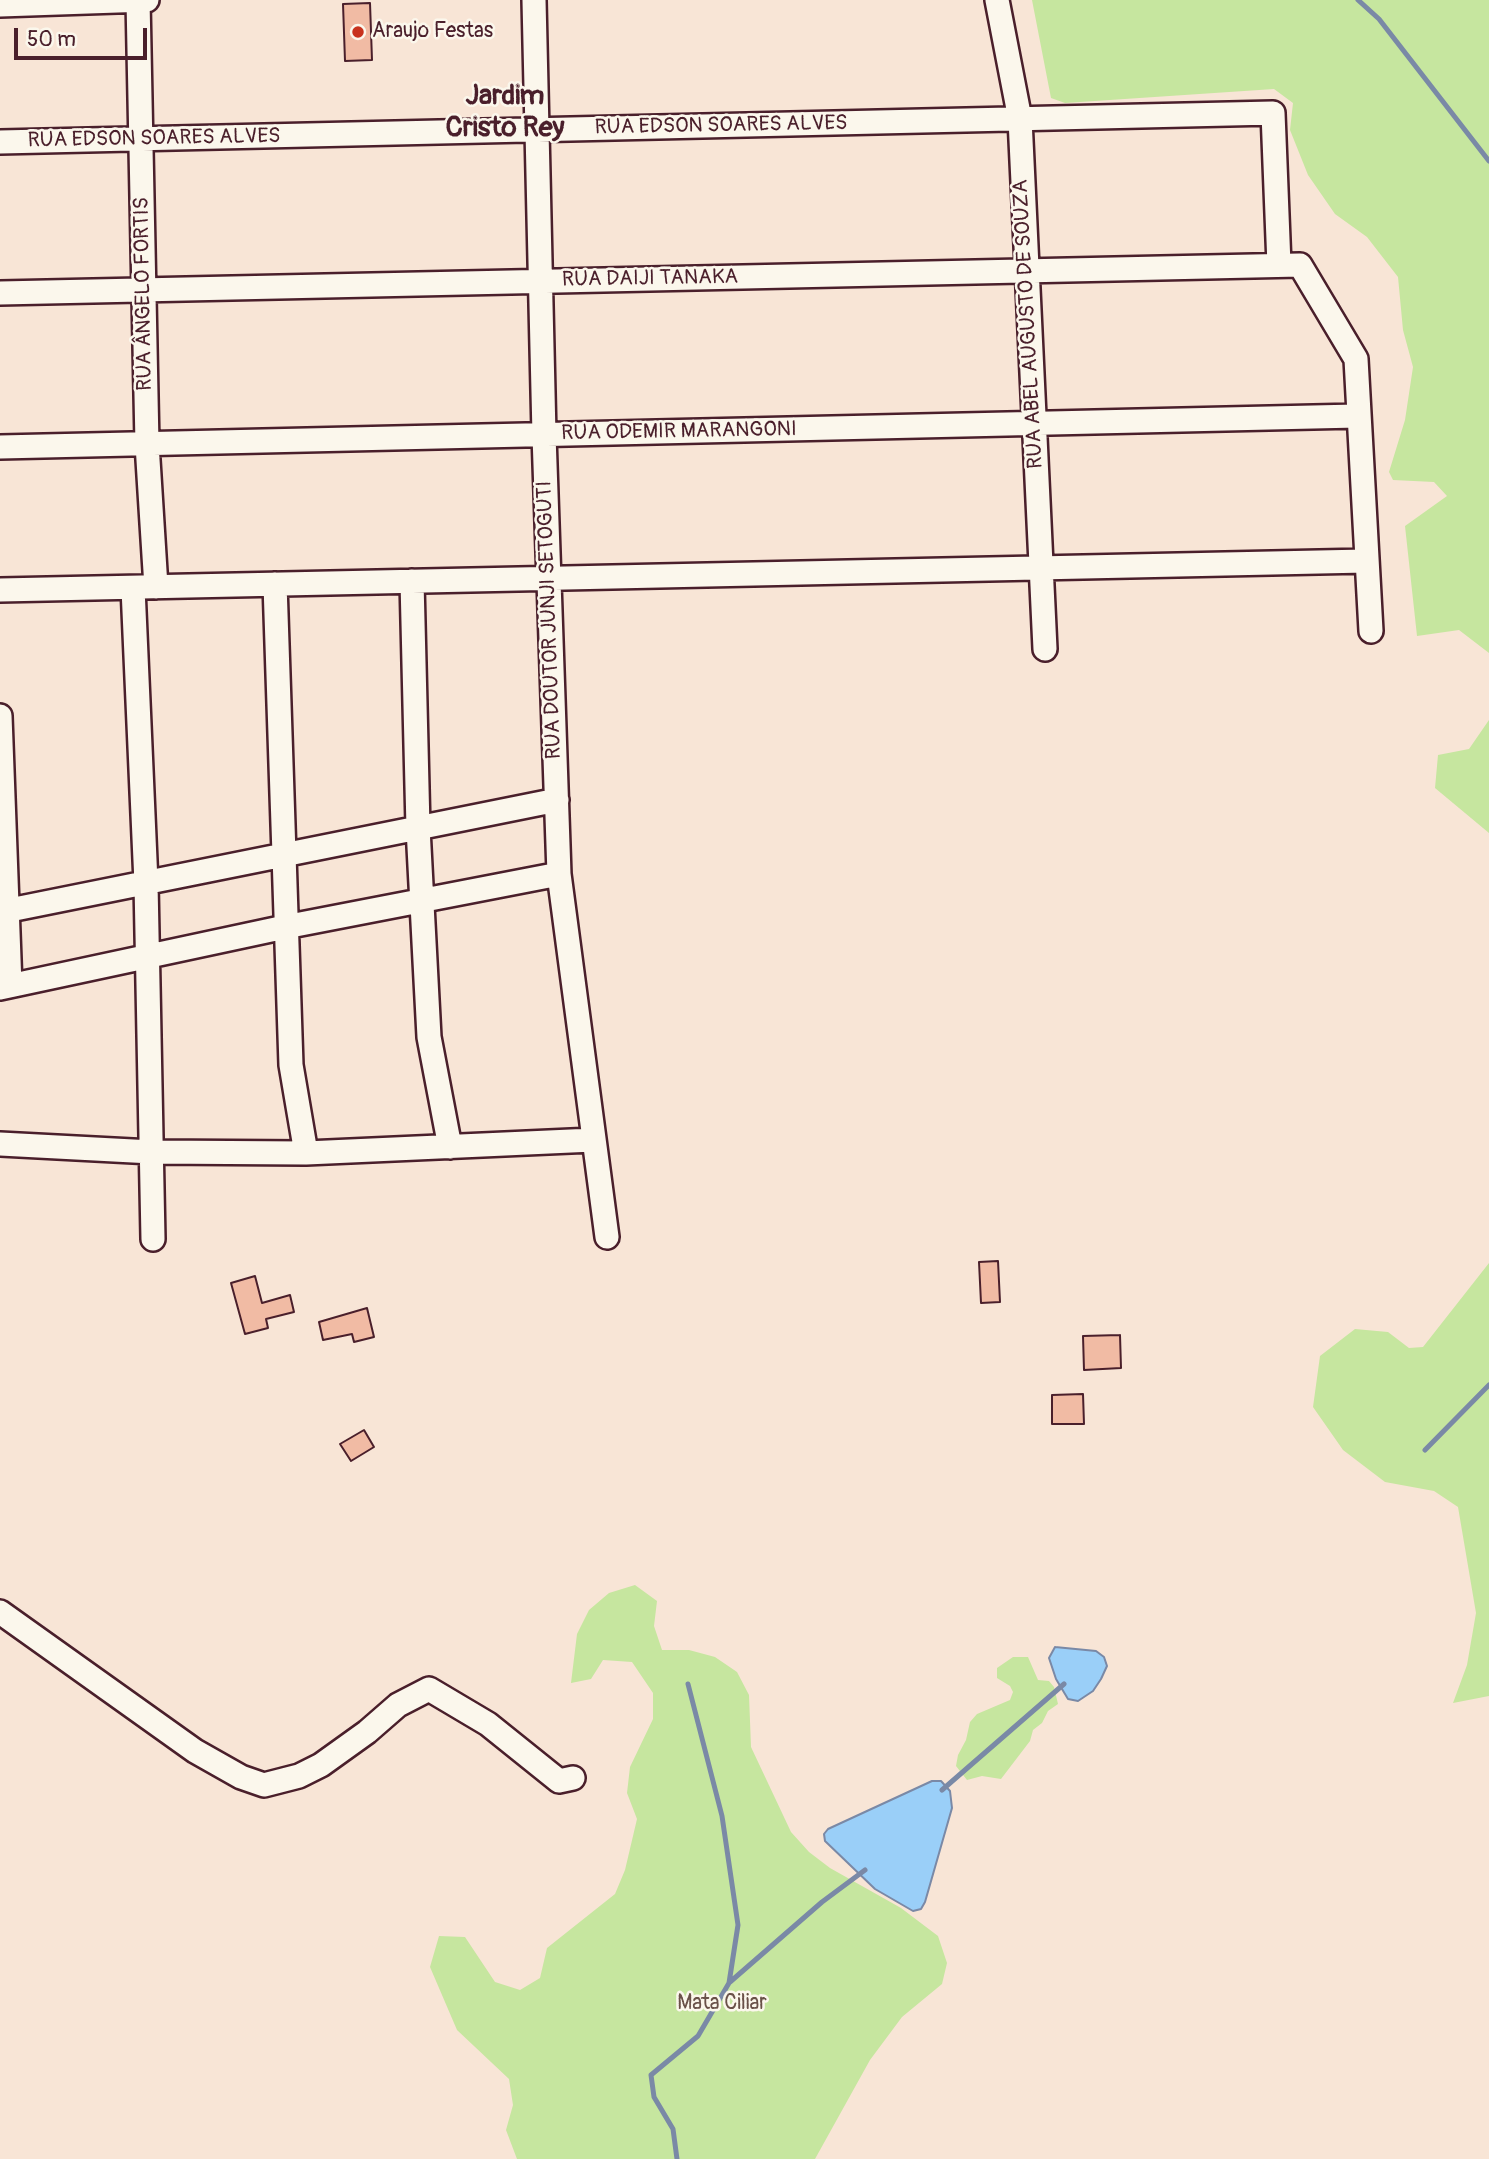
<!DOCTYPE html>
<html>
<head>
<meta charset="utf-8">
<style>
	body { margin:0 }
	#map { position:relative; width:1489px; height:2159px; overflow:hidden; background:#f8e5d6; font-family:Pangolin,sans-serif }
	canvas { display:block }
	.scale { position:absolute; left:14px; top:28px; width:133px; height:32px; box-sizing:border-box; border:4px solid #4a1f2b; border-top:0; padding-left:9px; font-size:21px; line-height:24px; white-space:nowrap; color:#4a1f2b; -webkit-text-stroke:5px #fbf7ec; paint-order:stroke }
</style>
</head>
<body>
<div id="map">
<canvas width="1489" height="2159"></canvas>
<div class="scale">50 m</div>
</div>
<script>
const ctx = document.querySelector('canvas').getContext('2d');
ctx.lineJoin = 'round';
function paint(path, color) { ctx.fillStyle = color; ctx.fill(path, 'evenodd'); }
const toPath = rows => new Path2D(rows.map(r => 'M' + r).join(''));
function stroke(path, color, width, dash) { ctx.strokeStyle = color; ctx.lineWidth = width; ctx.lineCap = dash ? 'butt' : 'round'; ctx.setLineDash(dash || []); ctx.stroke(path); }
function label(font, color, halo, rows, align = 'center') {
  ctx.font = font + ' Pangolin,sans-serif'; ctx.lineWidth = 5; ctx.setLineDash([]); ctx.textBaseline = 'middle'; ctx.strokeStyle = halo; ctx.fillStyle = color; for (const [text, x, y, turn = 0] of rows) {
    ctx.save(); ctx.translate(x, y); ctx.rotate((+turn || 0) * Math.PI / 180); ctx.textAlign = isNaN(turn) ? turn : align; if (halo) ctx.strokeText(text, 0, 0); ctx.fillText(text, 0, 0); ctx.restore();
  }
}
const green = toPath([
	[1032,0,1489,0,1489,653,1459,630,1417,636,1405,526,1447,496,1434,482,1393,480,1389,472,1405,420,1413,367,1403,330,1398,277,1367,237,1335,214,1308,175,1290,130,1293,103,1274,89,1065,103,1051,98],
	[1489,720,1489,833,1435,788,1438,755,1469,749],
	[1489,1263,1489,1696,1453,1703,1467,1665,1476,1613,1458,1507,1434,1491,1385,1482,1343,1450,1313,1407,1320,1356,1355,1329,1388,1332,1409,1348,1423,1347],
	[635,1585,657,1601,654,1626,662,1650,689,1650,715,1657,737,1672,749,1695,751,1747,791,1832,809,1852,830,1868,901,1908,938,1936,947,1963,942,1984,902,2017,870,2060,815,2159,517,2159,506,2130,513,2105,509,2079,457,2030,430,1967,439,1936,465,1937,495,1982,520,1990,540,1978,547,1948,615,1894,625,1870,637,1819,627,1793,630,1767,653,1719,653,1693,632,1662,603,1660,591,1679,571,1683,577,1634,589,1610,609,1593],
	[1013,1657,1028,1657,1038,1680,1049,1681,1054,1687,1058,1704,1048,1711,1042,1723,1033,1730,1030,1741,1001,1779,982,1776,967,1780,956,1766,958,1755,966,1740,970,1722,977,1714,1010,1700,1013,1692,1010,1686,997,1678,997,1668]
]);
const water = toPath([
	[1055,1647,1096,1651,1104,1657,1107,1666,1101,1679,1093,1691,1078,1701,1068,1699,1056,1679,1049,1658,1055,1647],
	[932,1781,941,1781,950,1791,952,1808,925,1902,921,1909,913,1911,875,1889,825,1841,824,1834,828,1829,932,1781]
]);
const stream = toPath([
	[1358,0,1379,19,1489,161],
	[1425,1450,1489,1385],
	[942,1790,1064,1684],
	[730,1982,822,1902,865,1870],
	[677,2159,673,2129,654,2097,651,2075,698,2036,729,1983,738,1925,722,1816,688,1684]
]);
const building = toPath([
	[370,3,372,60,345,61,343,4,370,3],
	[998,1261,1000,1302,981,1303,979,1262,998,1261],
	[255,1276,262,1303,290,1295,294,1312,266,1319,268,1328,245,1334,231,1283,255,1276],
	[367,1308,374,1337,354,1342,352,1334,323,1340,319,1322,367,1308],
	[1120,1335,1121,1368,1084,1370,1083,1336,1120,1335],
	[1083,1394,1084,1424,1052,1424,1052,1395,1083,1394],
	[364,1430,374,1447,351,1461,340,1444,364,1430]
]);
const minor = toPath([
	[138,0,147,444,156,587],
	[534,0,544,435,559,874,607,1237],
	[997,0,1020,119,1045,649],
	[0,5,147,0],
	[0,142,1273,113,1279,265],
	[0,293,1300,265,1356,359,1371,631],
	[0,447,1357,416],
	[412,581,418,828,429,1037,450,1147],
	[275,584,291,1065,306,1153],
	[133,588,146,883,153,1239],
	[0,590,1366,561],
	[0,716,10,986],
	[0,912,557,800],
	[0,988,285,927,559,874],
	[0,1144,152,1152,306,1153,593,1140],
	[0,1612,195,1751,241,1777,264,1785,299,1776,321,1765,367,1732,398,1705,429,1689,488,1724,559,1781,573,1778]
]);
const markers = [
	[358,32,7,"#c8321e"]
];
const poiNames = [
	["Araujo Festas",372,32]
];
const streetNames = [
	["RUA EDSON SOARES ALVES",721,126,-1],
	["RUA EDSON SOARES ALVES",154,139,-1],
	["RUA DAIJI TANAKA",650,279,-1],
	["RUA ÂNGELO FORTIS",144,294,-91],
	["RUA ABEL AUGUSTO DE SOUZA",1029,324,-93],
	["RUA ODEMIR MARANGONI",679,432,-1],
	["RUA DOUTOR JUNJI SETOGUTI",550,620,-92]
];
const parkNames = [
	["Mata Ciliar",722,2004]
];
const districtNames = [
	["Jardim",505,97],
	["Cristo Rey",505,129]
];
paint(green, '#c6e69f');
paint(water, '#9acff8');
stroke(water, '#7a89a6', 2);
stroke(stream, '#7a89a6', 5);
paint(building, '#f1bba4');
stroke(building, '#4a1f2b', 2);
stroke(minor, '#4a1f2b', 28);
stroke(minor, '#fbf7ec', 23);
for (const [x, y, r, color] of markers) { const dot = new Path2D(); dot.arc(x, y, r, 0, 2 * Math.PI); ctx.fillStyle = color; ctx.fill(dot); stroke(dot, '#fbf7ec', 2.5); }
label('21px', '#4a1f2b', '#fbf7ec', poiNames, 'left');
label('21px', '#4a1f2b', '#fbf7ec', streetNames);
label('21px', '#695148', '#fbf7ec', parkNames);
label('bold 28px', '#4a1f2b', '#fbf7ec', districtNames);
</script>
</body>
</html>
